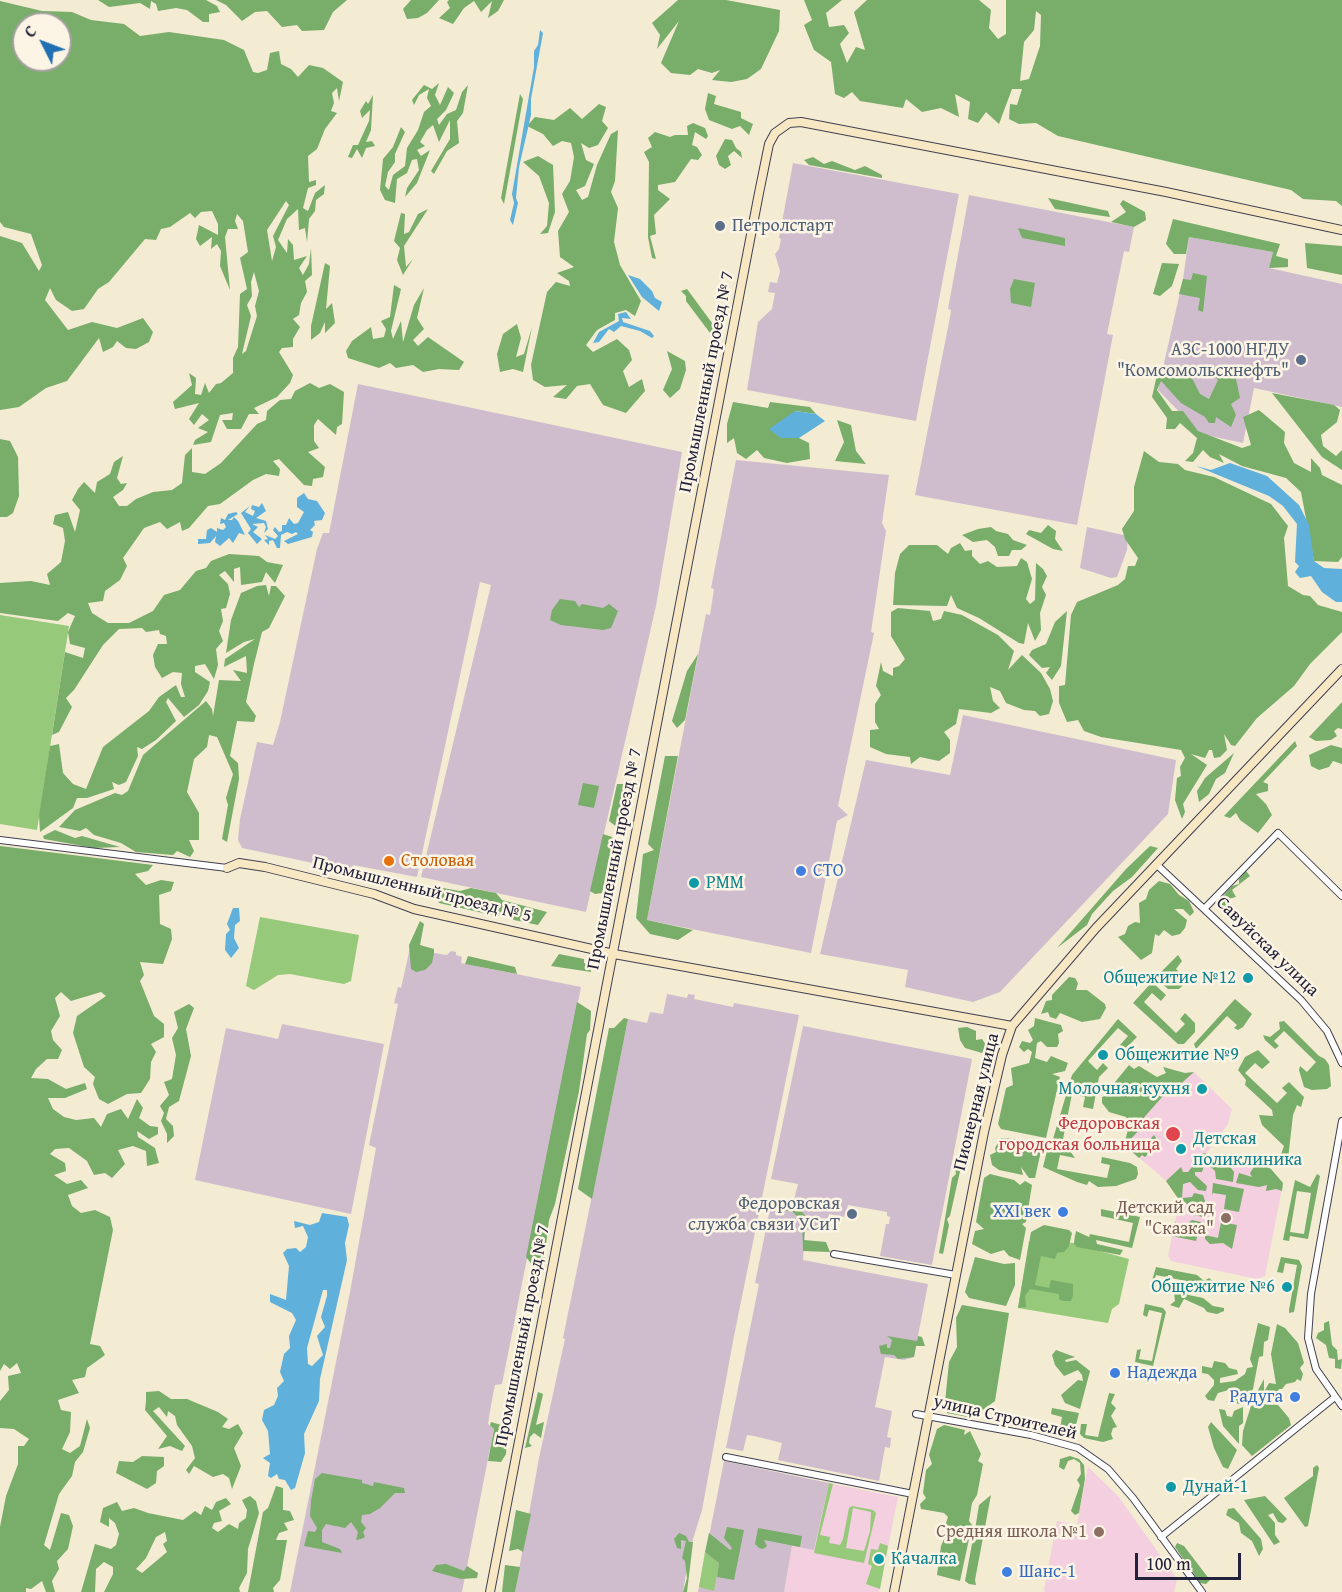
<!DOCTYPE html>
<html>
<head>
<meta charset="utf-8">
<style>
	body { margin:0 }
	#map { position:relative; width:1342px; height:1592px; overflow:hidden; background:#f3ebd2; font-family:"Gentium Book Plus",serif }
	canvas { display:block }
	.north { position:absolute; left:12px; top:12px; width:60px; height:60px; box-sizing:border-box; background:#fcf5e5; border:2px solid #a5a1a1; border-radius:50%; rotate:312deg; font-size:16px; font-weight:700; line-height:24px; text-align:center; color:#22223b }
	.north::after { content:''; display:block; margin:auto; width:21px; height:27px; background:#1f6fb2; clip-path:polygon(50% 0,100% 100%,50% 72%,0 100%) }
	.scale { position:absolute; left:1135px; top:1553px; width:106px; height:27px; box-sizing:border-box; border:3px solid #22223b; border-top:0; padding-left:8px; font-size:18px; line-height:21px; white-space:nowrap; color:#22223b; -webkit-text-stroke:4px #fcf5e5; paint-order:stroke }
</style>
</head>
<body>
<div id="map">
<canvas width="1342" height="1592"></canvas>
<div class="north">С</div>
<div class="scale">100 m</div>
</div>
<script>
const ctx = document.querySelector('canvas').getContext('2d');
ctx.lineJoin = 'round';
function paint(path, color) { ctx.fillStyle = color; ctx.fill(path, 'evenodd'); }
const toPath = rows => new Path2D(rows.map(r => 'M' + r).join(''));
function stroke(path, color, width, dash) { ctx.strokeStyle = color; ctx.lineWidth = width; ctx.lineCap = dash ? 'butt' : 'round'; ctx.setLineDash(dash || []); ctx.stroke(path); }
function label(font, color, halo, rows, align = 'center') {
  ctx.font = font + ' "Gentium Book Plus",serif'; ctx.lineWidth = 5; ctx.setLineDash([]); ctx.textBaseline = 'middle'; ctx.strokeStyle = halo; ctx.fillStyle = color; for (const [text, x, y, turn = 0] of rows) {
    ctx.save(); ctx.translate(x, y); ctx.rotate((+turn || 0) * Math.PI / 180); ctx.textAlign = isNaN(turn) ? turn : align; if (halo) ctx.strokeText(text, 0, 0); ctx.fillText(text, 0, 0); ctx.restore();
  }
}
const built = toPath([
	[1194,1072,1232,1109,1228,1124,1204,1156,1225,1161,1233,1153,1250,1158,1283,1183,1265,1276,1257,1279,1171,1261,1168,1256,1181,1193,1124,1145,1172,1074],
	[1088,1467,1118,1496,1177,1579,1174,1592,1045,1592,1044,1590,1057,1521,1077,1525],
	[829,1483,898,1497,879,1592,784,1592,792,1546,814,1550]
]);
const industrial = toPath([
	[793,163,959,194,916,421,747,390,758,322,772,309,775,293,768,292,770,282,777,283,780,271,775,254,779,249,781,239,779,238],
	[969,195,1134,227,1129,252,1124,251,1107,334,1113,335,1077,525,915,495,950,317,951,310,948,309],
	[1189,237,1273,252,1269,268,1342,284,1342,407,1254,388,1243,443,1201,434,1158,390,1183,279],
	[358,384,682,452,656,606,586,912,421,877,491,585,480,582,417,877,353,865,351,871,242,848,238,840,240,819,257,742,273,745,280,722,317,549,323,533,329,533],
	[736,460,889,475,882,523,886,531,871,632,874,633,838,806,848,815,837,821,811,953,647,920,706,614,710,615,714,589,711,588],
	[1087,527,1128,536,1127,550,1117,577,1111,578,1080,568],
	[963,715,1176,760,1168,814,1000,992,973,1002,905,987,908,970,820,954,866,760,950,775],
	[410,948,434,949,434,953,447,955,451,951,456,952,456,955,462,957,461,963,581,987,502,1384,495,1385,491,1405,488,1424,494,1428,462,1592,290,1592,350,1292,376,1148,369,1145,398,1004,394,1003,398,987,401,988],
	[667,994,687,998,688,994,695,995,694,999,733,1007,734,1003,799,1015,734,1336,702,1510,690,1549,683,1592,515,1592,539,1458,565,1339,563,1338,628,1019,647,1023,650,1012,663,1014],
	[282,1024,384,1044,351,1214,195,1180,226,1028,278,1039],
	[803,1026,972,1059,932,1265,880,1256,886,1224,889,1224,890,1217,887,1216,887,1212,848,1205,844,1217,829,1214,826,1232,805,1230,803,1260,928,1284,914,1357,904,1360,885,1357,875,1407,892,1411,887,1437,891,1438,890,1448,885,1447,879,1481,778,1460,782,1443,754,1436,747,1435,743,1451,726,1448,759,1284,755,1283,771,1204,792,1208,798,1184,771,1179],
	[724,1461,829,1483,814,1550,792,1546,784,1592,698,1592]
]);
const green = toPath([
	[0,615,69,626,37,830,0,824],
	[260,917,359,935,351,981,344,984,290,974,278,975,254,990,246,986],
	[1075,1234,1088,1248,1129,1259,1119,1304,1112,1309,1108,1323,1018,1308,1029,1241,1074,1243],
	[829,1483,833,1484,820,1535,830,1537,829,1543,840,1545,843,1539,849,1508,852,1506,873,1510,876,1513,864,1563,814,1553],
	[853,1508,871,1512,870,1531,864,1551,846,1548],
	[880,1543,888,1546,880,1589,866,1584,872,1566,868,1564,871,1549,878,1550],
	[705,1552,719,1563,714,1591,699,1587]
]);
const forest = toPath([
	[98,0,206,0,217,6,220,12,209,14,209,22,203,22,187,10,176,8,158,11,156,4,151,1,150,9,140,3,109,7],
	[216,0,347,0,333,12,324,30,302,31,297,25,282,27,267,11,255,12,242,21,226,5],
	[411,0,439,0,427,13,418,18,407,19,403,9],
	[449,0,504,0,498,11,488,18,492,1,481,12,474,1,464,8,453,24,439,18,450,8,447,2],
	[678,0,726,0,780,10,779,31,761,69,747,79,731,82,712,80,720,70,712,73,698,69,690,75,671,73,661,63,679,21,657,49,660,35,652,23],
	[804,0,842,0,826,13,829,27,844,25,849,33,840,44,847,63,856,47,865,50,854,12,867,0,979,0,991,10,989,28,998,39,1006,34,1006,0,1342,0,1342,206,1336,201,1303,199,1291,190,1058,136,1036,123,1019,124,1009,119,1010,104,1017,105,1022,89,1012,89,999,124,986,112,978,123,968,119,970,102,955,94,959,117,941,108,922,112,906,99,903,108,860,101,852,92,844,98,835,94,831,62,814,50,804,25,812,20],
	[1036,11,1041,15,1040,46,1029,79,1020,81,1024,42,1034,30],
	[0,1,42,11,72,12,91,20,124,24,140,36,169,32,224,40,244,50,253,72,258,73,267,70,270,53,279,51,281,64,291,69,298,77,309,65,323,68,343,82,339,101,337,88,332,93,334,103,331,111,337,113,325,129,317,149,308,156,309,182,316,180,316,185,308,188,303,208,308,211,315,193,325,185,324,194,316,200,315,211,309,219,307,242,305,228,299,230,298,209,287,219,278,240,287,253,288,239,293,245,294,260,307,256,299,268,303,275,309,264,311,248,312,275,305,281,307,292,301,303,299,315,293,319,300,327,293,339,293,347,282,348,279,352,293,375,290,383,277,397,254,408,259,414,249,414,241,429,227,429,222,420,232,420,233,413,220,415,211,442,193,445,195,440,208,432,198,428,209,420,202,414,194,425,189,419,199,403,175,409,173,402,192,385,189,373,196,378,195,394,201,395,205,383,209,393,216,384,221,383,233,373,233,358,238,347,240,294,247,289,240,258,248,252,243,221,237,214,235,221,238,229,228,229,225,237,230,290,220,266,221,251,217,244,211,249,212,237,200,246,196,239,199,225,218,235,218,224,212,211,201,212,195,218,190,213,170,227,161,229,156,240,145,239,109,282,98,289,84,309,72,311,56,300,50,288,45,300,68,330,92,322,117,328,143,318,153,332,149,342,136,349,126,348,117,341,113,347,103,352,99,338,67,381,46,388,19,407,0,410,0,236,22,243,39,271,42,265,31,234,4,227,0,222],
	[24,24,60,24,60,60,24,60],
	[286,201,289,205,273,236,276,247,272,261,267,230],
	[254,272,259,291,255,306,257,316,246,351,242,354,251,316,247,305,252,296,251,282],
	[439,83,435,95,440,105,448,87,454,93,446,110,437,119,439,125,447,114,456,110,462,92,468,85,463,113,457,121,459,143,447,151,434,174,431,171,450,139,450,120,439,142,433,125,427,130,420,142,425,146,417,150,421,156,430,150,417,183,405,197,407,188,419,170,417,159,412,160,407,173,397,179,395,203,385,200,380,190,383,159,393,147,401,127,405,132,395,154,395,162,388,172,385,186,389,190,393,175,405,166,407,148,418,130,424,112,431,106,427,98,429,89,419,95,414,105,412,100,424,85,432,89],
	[708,93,716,96,714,104,741,112,741,118,753,124,749,135,740,126,732,129,709,120,705,109],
	[520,94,523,99,504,204,501,198],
	[373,95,371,130,366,142,372,141,375,146,366,148,362,158,357,149,352,158,348,157,353,145,358,145,369,121,370,110,362,118,360,111,366,101,368,104],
	[599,104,606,107,602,121,608,128,598,145,589,148,581,143,586,160,594,164,585,186,576,190,582,200,588,197,597,165,611,134,618,130,615,181,611,192,618,208,614,242,620,265,641,301,635,316,626,310,615,313,615,320,597,330,586,345,593,352,617,339,629,350,632,360,623,371,629,387,642,379,645,391,626,413,603,405,590,384,577,386,566,399,553,397,567,385,545,387,533,380,531,365,547,292,556,282,570,286,569,281,557,273,574,267,560,257,558,231,569,212,562,194,570,181,574,157,571,143,562,141,553,146,543,134,527,126,535,117,554,120,570,108,582,119],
	[693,123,705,128,708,136,706,139,695,132,692,145,697,147,702,155,698,160,691,159,675,182,658,185,658,190,670,199,654,215,656,234,650,236,656,259,652,258,648,237,649,162,644,152,652,147,648,138,655,132,670,137,675,135,688,135,687,126],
	[725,139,732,140,736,148,741,152,742,158,734,151,728,156,731,165,725,169,719,165,716,156],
	[538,156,553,165,555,212,548,233,540,234,547,226,549,203,539,176,523,162],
	[813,157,824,164,832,161,855,170,865,166,882,175,882,178,809,165,804,160],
	[1048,198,1108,211,1110,217,1055,209],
	[1123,200,1145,212,1146,220,1134,227,1111,222,1126,212,1120,204],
	[428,209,404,246,406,267,413,259,403,275,397,260,400,248,394,241,401,213,405,214,404,234,409,232,418,214],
	[1173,219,1280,244,1276,256,1288,259,1288,267,1269,268,1273,252,1189,237,1186,254,1174,254,1166,244],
	[1018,228,1065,238,1065,246,1022,238],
	[1305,243,1342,246,1342,275,1307,268],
	[325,263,330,266,326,309,332,303,335,323,325,333,325,322,320,333,311,340,311,326],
	[1162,263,1179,264,1172,286,1160,296,1153,294],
	[1193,273,1207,276,1203,312,1198,310,1200,298,1179,294,1183,279,1191,280],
	[1014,279,1035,283,1031,307,1011,303,1010,289],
	[394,285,401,289,391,331,393,339,401,321,403,342,414,305,424,288,417,318,424,329,413,340,418,346,428,337,464,362,459,370,439,369,423,372,413,365,396,368,390,363,379,368,348,358,346,351,352,341,371,327,373,339,384,337,386,329,381,321,390,317],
	[687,289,715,327,710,333,686,301,686,296,681,291],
	[517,324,521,338,516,357,524,354,532,327,523,372,513,369,500,372,497,354,503,334],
	[667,351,685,361,686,370,680,389,670,398,663,390,672,369],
	[1159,366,1170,372,1191,376,1200,394,1209,399,1218,380,1208,369,1219,367,1235,374,1240,398,1231,404,1236,415,1231,427,1216,417,1215,423,1209,423,1205,417,1181,403,1161,381,1157,390,1172,411,1183,411,1198,431,1242,448,1251,445,1243,417,1259,410,1285,432,1284,443,1294,463,1311,472,1311,458,1320,468,1322,475,1342,485,1342,557,1338,562,1314,561,1301,492,1286,478,1242,466,1219,454,1224,463,1210,457,1203,450,1193,462,1185,461,1193,453,1197,438,1180,423,1175,429,1166,429,1167,418,1152,397],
	[310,383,319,388,330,384,344,392,342,424,337,427,336,435,318,419,314,425,314,441,319,448,308,452,325,467,323,477,313,479,312,486,304,485,279,459,273,461,280,469,279,476,266,474,253,480,220,504,208,506,189,528,182,531,180,522,167,529,160,522,144,528,123,558,127,566,120,580,105,591,103,601,88,603,92,613,108,623,129,623,153,611,164,595,180,590,196,571,206,568,211,561,229,554,259,556,267,562,283,565,275,583,266,572,262,582,241,585,240,567,234,569,234,582,225,571,219,575,228,584,230,594,226,608,221,609,223,621,219,631,223,641,216,649,218,665,214,679,205,664,195,666,195,672,210,682,208,691,199,705,184,717,168,698,166,702,176,721,156,740,142,749,137,747,138,756,126,782,119,785,112,782,114,789,87,798,77,798,73,808,40,832,39,815,50,746,59,744,63,773,73,784,86,789,103,747,149,711,159,697,176,685,181,697,185,697,181,684,182,673,173,672,162,678,155,667,153,655,158,644,167,644,166,636,160,634,159,630,146,632,142,628,119,629,103,645,74,690,66,698,72,707,59,732,52,735,65,652,83,658,85,648,70,644,68,632,75,616,68,613,58,621,0,613,0,583,31,581,50,585,47,574,61,562,65,541,63,528,53,524,55,515,68,512,75,532,80,510,72,500,78,489,84,482,95,493,97,482,110,474,114,462,123,456,117,478,121,484,127,483,123,490,113,497,119,506,127,506,136,499,153,492,172,490,182,483,185,455,192,448,192,472,205,474,221,463,257,424,266,420,267,411,280,400,291,399,295,391],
	[1272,393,1334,405,1340,410,1337,422,1321,435,1323,446,1336,456,1342,450,1342,470,1322,457],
	[733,402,768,408,770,402,810,407,816,414,795,411,781,438,799,438,809,443,810,459,787,463,764,458,757,450,746,459,737,453,734,438,727,443,727,424],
	[837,420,851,425,856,451,866,464,835,461,844,442],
	[0,439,10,441,18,457,19,496,13,513,7,517,0,517],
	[1144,451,1159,462,1178,464,1185,470,1214,477,1271,504,1288,526,1284,538,1288,586,1303,595,1310,596,1318,605,1342,612,1342,632,1310,664,1294,686,1257,718,1235,746,1231,745,1224,734,1227,750,1220,757,1214,758,1212,750,1209,750,1205,758,1191,754,1207,765,1183,804,1185,812,1182,819,1175,800,1177,778,1181,776,1180,767,1185,758,1181,750,1101,737,1084,731,1078,720,1067,722,1059,703,1059,686,1065,685,1071,615,1077,602,1118,585,1125,579,1128,566,1135,566,1138,558,1125,539,1122,529,1134,511,1134,487],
	[1048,525,1056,531,1055,539,1063,551,1053,549,1026,534,1029,530,1041,533],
	[991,527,996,531,1008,534,1013,540,1027,545,1021,550,1012,550,1009,556,998,556,995,547,987,540,973,542,962,535,978,529],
	[960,543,965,551,972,550,972,556,980,564,988,561,997,567,1017,566,1021,558,1027,562,1032,579,1026,599,1030,604,1035,600,1036,563,1043,569,1047,576,1042,587,1046,595,1040,613,1041,630,1035,641,1028,623,1024,644,1019,643,979,618,957,608,951,595,947,606,893,605,895,573,900,554,909,545,937,545,948,554,951,548],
	[266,585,269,596,271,586,276,586,285,596,269,628,262,632,254,664,246,702,256,716,254,722,237,721,230,756,238,763,239,779,227,842,222,839,228,805,226,798,233,774,217,737,209,735,207,747,194,759,187,792,199,813,199,840,189,840,194,851,190,857,177,851,173,855,136,852,121,843,94,835,86,828,80,831,59,827,75,810,115,793,122,795,128,791,143,755,206,701,212,709,213,716,219,680,241,681,233,670,247,673,246,656,224,667,225,659,255,639,244,642,226,653,231,620,241,593,257,586],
	[560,599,575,601,579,607,582,604,603,608,609,604,618,611,611,628,603,630,561,625,550,620,552,610],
	[898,608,930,611,933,621,941,619,944,611,962,615,998,635,1014,651,1008,670,1022,655,1041,673,1050,689,1053,701,1049,714,1040,716,1035,711,1024,710,1006,703,1000,691,990,687,993,701,1000,708,991,713,959,709,956,724,944,732,950,740,950,753,939,761,920,757,911,764,910,757,886,754,870,747,870,730,879,729,875,722,875,704,881,695,876,686,881,662,883,671,893,676,893,668,899,666,905,659,891,636,891,612],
	[1067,611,1061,666,1052,680,1046,673,1050,667,1042,668,1029,655,1032,650,1046,644,1055,622],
	[698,654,685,720,677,728,672,721,687,671],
	[1342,702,1342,729,1338,728,1334,731,1337,736,1331,740,1316,741,1309,737],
	[1295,741,1297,746,1263,782,1268,784,1268,791,1256,794,1266,804,1272,815,1258,833,1240,820,1236,813,1230,818,1224,816],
	[1331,745,1342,748,1342,764,1333,761,1329,767,1319,770,1311,766,1309,755],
	[1234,753,1225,773,1216,779,1209,794,1199,802,1197,791,1205,778],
	[665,756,678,756,647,920,693,930,678,940,650,934,636,918,643,854,654,850,648,844],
	[583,783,599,786,594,808,578,805],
	[617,784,624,784,626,791,626,809,618,828,609,821],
	[55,830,75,838,82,836,120,847,94,848,44,839,43,836],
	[603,834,612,837,614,847,602,893,595,894,590,891],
	[0,846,153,865,148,871,135,874,146,885,161,880,174,882,171,891,159,895,160,924,171,929,172,939,163,964,140,962,144,975,140,981,154,1016,164,1024,164,1037,151,1044,156,1052,151,1062,150,1079,141,1093,127,1094,108,1104,99,1099,93,1084,95,1077,84,1067,73,1033,77,1016,106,996,101,992,71,1001,61,992,55,998,60,1016,51,1031,53,1040,62,1050,58,1059,47,1059,36,1069,31,1078,48,1079,66,1089,85,1083,87,1089,65,1098,48,1098,53,1109,64,1117,76,1120,94,1118,101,1127,107,1114,121,1109,128,1119,137,1099,143,1108,139,1118,150,1126,158,1127,158,1134,149,1139,137,1131,138,1137,155,1148,159,1163,147,1166,146,1151,133,1146,118,1150,125,1164,112,1178,105,1173,94,1175,87,1161,69,1148,55,1149,50,1154,65,1163,66,1171,54,1175,67,1184,81,1180,88,1188,68,1195,72,1206,81,1213,95,1210,110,1217,113,1230,90,1344,100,1346,105,1355,87,1368,85,1377,72,1380,79,1393,58,1400,61,1410,71,1412,70,1432,62,1449,70,1453,80,1446,87,1419,90,1428,83,1452,75,1462,72,1476,59,1494,44,1545,50,1550,61,1513,69,1515,73,1526,68,1549,57,1561,59,1569,52,1581,55,1592,46,1592,42,1581,31,1589,26,1588,26,1592,0,1592,0,1527,6,1496,18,1464,18,1446,24,1446,29,1439,14,1429,0,1428,0,1401,9,1390,8,1376,21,1373,17,1363,10,1369,4,1364,0,1371],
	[1150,846,1158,848,1132,877,1113,891,1092,914,1087,925,1057,948,1126,869],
	[1246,871,1250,876,1232,890,1236,897,1228,899,1225,910,1234,920,1233,923,1216,904,1232,886,1239,884,1239,879],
	[1159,881,1170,884,1179,895,1189,901,1194,912,1190,916,1183,909,1174,909,1187,920,1185,928,1180,934,1172,936,1164,930,1159,936,1155,934,1152,953,1141,960,1118,937,1125,934,1128,926,1135,922,1140,923,1139,903,1146,899,1149,890],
	[431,886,460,891,471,888,496,893,502,900,547,912,538,925,514,920,507,915,496,916,439,903],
	[420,921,424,924,420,945,434,949,434,953,432,963,425,970,416,972,411,969,409,945],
	[559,954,584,959,584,963,590,965,591,972,551,966],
	[1178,955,1182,961,1176,969,1185,978,1188,974,1190,978,1179,989,1168,989,1158,980,1159,974],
	[468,956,515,967,517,974,465,964],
	[1069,977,1075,978,1078,983,1076,990,1087,990,1105,1004,1106,1008,1100,1019,1082,1022,1060,1013,1056,1019,1050,1017,1048,1012,1041,1014,1046,1001,1052,1000,1052,995],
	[1152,982,1166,995,1161,1001,1152,993,1144,1002,1176,1033,1185,1024,1180,1019,1185,1013,1195,1023,1195,1032,1184,1044,1178,1044,1133,1003],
	[1235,999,1252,1014,1243,1027,1238,1030,1234,1028,1237,1025,1227,1016,1196,1049,1194,1044],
	[577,1002,591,1011,590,1030,587,1034,579,1091,555,1204,549,1220,544,1262,540,1270,536,1270,526,1257],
	[189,1004,194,1008,186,1029,191,1056,179,1101,169,1107,166,1119,173,1126,174,1136,167,1143,167,1134,161,1121,164,1113,160,1106,169,1095,164,1082,172,1079,176,1055,172,1038,178,1028,174,1012],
	[624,1018,628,1019,592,1199,578,1189,609,1028,614,1028],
	[1035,1018,1061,1025,1063,1031,1058,1034,1059,1043,1057,1047,1047,1047,1041,1041,1037,1043,1035,1058,1047,1062,1051,1056,1068,1063,1065,1071,1052,1074,1060,1077,1046,1138,1001,1129,998,1124,1006,1088,1013,1085,1011,1068,1029,1063,1032,1052,1028,1049,1024,1052,1019,1047,1022,1041,1030,1043,1033,1040,1028,1030,1034,1026],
	[1118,1019,1137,1037,1126,1048,1120,1045,1128,1036,1118,1028,1088,1061,1097,1070,1103,1063,1108,1068,1099,1077,1093,1109,1083,1107,1085,1097,1072,1094,1063,1139,1053,1139,1072,1075],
	[1284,1021,1319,1056,1325,1059,1329,1065,1331,1086,1327,1089,1312,1090,1304,1087,1299,1070,1300,1066,1307,1072,1316,1062,1284,1031,1274,1041,1279,1046,1275,1049,1265,1040,1263,1035,1270,1037,1280,1029,1279,1022],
	[967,1027,976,1031,976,1040,982,1039,986,1045,982,1053,965,1048,960,1040,958,1028],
	[1258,1050,1270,1062,1262,1069,1255,1063,1245,1073,1277,1103,1287,1093,1282,1088,1289,1082,1304,1097,1301,1107,1297,1105,1293,1115,1288,1159,1280,1157,1284,1146,1262,1125,1259,1115,1273,1116,1272,1110,1245,1085,1246,1080,1238,1070,1245,1057],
	[1129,1065,1134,1069,1139,1066,1157,1077,1166,1073,1163,1067,1185,1073,1194,1072,1175,1089,1170,1088,1140,1122,1143,1126,1127,1143,1137,1153,1154,1135,1159,1142,1145,1157,1142,1155,1139,1158,1124,1145,1130,1122,1126,1117,1109,1112,1102,1103,1102,1097,1108,1095,1111,1087],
	[1001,1138,1015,1139,1026,1145,1035,1143,1042,1146,1035,1178,1029,1178,1021,1167,1023,1175,999,1170,992,1165,990,1155,996,1152,995,1148],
	[1048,1147,1070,1151,1075,1158,1060,1155,1057,1169,1107,1178,1110,1165,1101,1163,1102,1157,1130,1163,1137,1167,1138,1174,1136,1179,1116,1186,1098,1187,1089,1181,1087,1185,1077,1182,1043,1167],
	[1203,1153,1221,1157,1233,1153,1227,1163,1234,1172,1233,1182,1216,1179,1215,1171,1210,1166,1204,1166,1202,1172,1195,1172,1195,1175,1207,1186,1206,1191,1198,1190,1190,1182,1183,1184,1182,1198,1192,1197,1194,1193,1203,1195,1205,1201,1202,1217,1193,1214,1187,1204,1177,1197,1166,1181,1181,1167,1183,1172,1188,1172],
	[1250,1158,1271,1169,1283,1183,1282,1191,1276,1189,1266,1191,1267,1185,1259,1187,1236,1183,1239,1173,1252,1177,1250,1173,1254,1167],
	[961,1167,950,1216,947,1219,949,1225,943,1254,939,1253,952,1178,956,1174,955,1168],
	[990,1174,1014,1180,1020,1185,1025,1181,1032,1185,1026,1222,1022,1224,1026,1228,1020,1260,1009,1256,1004,1250,991,1254,972,1244,975,1231,984,1229,976,1222,984,1178],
	[1317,1174,1320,1176,1308,1239,1290,1236,1289,1241,1283,1240,1295,1180,1310,1187],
	[1297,1191,1311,1193,1304,1234,1290,1232],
	[1213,1183,1244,1189,1239,1212,1224,1209,1226,1195,1213,1193,1212,1195],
	[784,1206,799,1209,806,1216,804,1240,826,1242,830,1252,803,1251,802,1221,792,1211,785,1211],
	[1101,1209,1140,1217,1132,1248,1096,1240,1097,1244,1123,1250,1120,1255,1077,1247,1074,1244,1076,1231,1089,1237,1090,1234,1129,1242,1133,1223,1101,1216],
	[1192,1220,1201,1222,1196,1241,1172,1236,1175,1222,1183,1227],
	[1221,1222,1237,1225,1232,1249,1223,1243,1210,1244,1205,1239,1205,1235,1218,1238],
	[1044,1225,1069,1230,1072,1233,1069,1246,1064,1252,1057,1253,1055,1259,1041,1256,1035,1285,1049,1288,1051,1280,1073,1284,1073,1295,1071,1301,1063,1301,1059,1299,1059,1294,1030,1289,1025,1296,1026,1307,1018,1308,1031,1232],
	[975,1257,1004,1264,1015,1263,1015,1285,1006,1306,969,1298,965,1292],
	[1281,1257,1299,1260,1302,1266,1294,1312,1289,1313,1289,1310,1297,1265,1285,1263,1283,1273,1277,1272],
	[1156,1267,1197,1275,1204,1281,1209,1278,1217,1285,1212,1287,1208,1283,1206,1285,1156,1275,1153,1285,1151,1284],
	[1174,1292,1203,1298,1213,1306,1224,1308,1224,1311,1217,1314,1207,1312,1204,1308,1184,1299,1179,1308,1170,1305,1175,1301],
	[1145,1304,1163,1308,1166,1312,1153,1366,1135,1362,1137,1350,1141,1349,1139,1359,1152,1361,1162,1313,1149,1310,1147,1317,1143,1315],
	[962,1305,1009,1313,995,1401,980,1412,968,1417,947,1413,945,1402,949,1362,957,1347,956,1318],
	[1329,1321,1332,1345,1337,1350,1338,1360,1342,1359,1341,1369,1335,1368,1335,1359,1329,1358,1326,1345,1316,1338,1318,1333,1324,1330,1324,1323],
	[1258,1323,1270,1327,1268,1340,1264,1342,1263,1356,1259,1357,1253,1389,1247,1401,1240,1404,1226,1402,1242,1395,1232,1389,1218,1393,1214,1401,1208,1400,1205,1396,1214,1385,1214,1380,1208,1374,1202,1373,1202,1366,1212,1368,1214,1361,1225,1363,1229,1368,1237,1370,1238,1374,1220,1378,1220,1383,1235,1381,1245,1374,1247,1368,1253,1367,1250,1359],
	[1277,1324,1285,1328,1298,1343,1304,1363,1300,1368,1303,1374,1301,1381,1297,1379,1295,1382,1286,1384,1282,1389,1279,1389,1275,1397,1252,1401,1264,1379,1264,1392,1269,1383,1276,1384,1271,1354],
	[887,1336,917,1341,918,1336,922,1337,925,1346,916,1346,914,1357,898,1359,894,1355,881,1354,879,1346,887,1344,887,1348,890,1348,892,1340],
	[1056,1350,1075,1357,1065,1360,1066,1362,1076,1360,1090,1371,1080,1409,1065,1403,1061,1395,1078,1380,1083,1381,1082,1375,1078,1370,1064,1376,1055,1365,1052,1355],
	[159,1391,171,1399,187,1399,218,1412,228,1419,222,1427,229,1429,238,1424,243,1433,234,1448,241,1466,232,1489,229,1478,223,1474,213,1477,194,1466,189,1474,186,1470,195,1458,192,1446,177,1425,175,1416,168,1411,167,1417,159,1407,153,1411,185,1446,182,1451,170,1446,158,1449,167,1436,145,1410,146,1401,146,1392],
	[538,1392,543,1394,536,1425,544,1422,541,1438,534,1433,530,1437,529,1443,532,1446,525,1448],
	[1109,1393,1115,1394,1111,1403,1116,1408,1111,1416,1117,1427,1113,1428,1111,1434,1113,1439,1103,1442,1084,1438,1080,1434,1081,1424,1087,1424,1085,1435,1098,1437],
	[1261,1404,1278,1405,1289,1418,1291,1425,1252,1456,1242,1445,1243,1431,1251,1406],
	[1243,1407,1243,1423,1239,1426,1239,1444,1223,1426,1219,1409,1225,1410,1227,1416,1232,1417,1234,1411],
	[1052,1408,1079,1413,1074,1433,1069,1437,1051,1432,1050,1428,1060,1429,1062,1417,1051,1414],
	[491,1422,508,1427,506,1454,501,1462,488,1461,494,1429,490,1425],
	[1211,1422,1237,1450,1228,1469,1223,1467,1214,1448,1208,1427],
	[944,1425,965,1430,964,1435,970,1431,981,1454,978,1461,983,1464,977,1495,972,1503,969,1521,972,1525,960,1581,937,1575,941,1546,948,1530,946,1523,948,1517,944,1513,921,1509,920,1504,926,1498,923,1493,926,1470,932,1464,929,1455,937,1429],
	[142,1456,164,1457,164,1466,157,1471,156,1483,147,1489,116,1473,119,1461,133,1462],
	[1070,1456,1079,1459,1084,1465,1085,1479,1079,1513,1075,1515,1071,1511,1080,1485,1077,1480,1081,1474,1080,1463,1074,1459,1068,1461,1064,1470,1059,1467,1060,1459],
	[1317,1465,1319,1468,1308,1526,1305,1527,1284,1498,1313,1476,1313,1468],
	[322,1473,362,1480,362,1483,373,1486,374,1482,404,1488,405,1493,395,1493,380,1508,370,1514,362,1515,361,1522,366,1528,363,1532,365,1537,361,1539,356,1540,358,1532,351,1522,345,1528,326,1524,322,1530,322,1542,340,1549,342,1553,304,1546,308,1531,315,1532,317,1528,310,1516,311,1501,315,1479],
	[276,1486,283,1488,283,1510,290,1511,294,1520,284,1523,288,1530,279,1533,276,1540,287,1540,280,1580,273,1588,274,1592,248,1592,263,1512,268,1508],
	[991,1495,975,1580,976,1585,969,1584,965,1581,972,1544,982,1534,975,1530,979,1505],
	[250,1496,256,1501,259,1513,248,1549,247,1573,239,1588,240,1592,104,1592,113,1574,113,1567,104,1562,96,1569,95,1592,81,1592,95,1544,111,1549,116,1545,119,1534,115,1523,109,1518,109,1527,100,1522,103,1508,117,1502,122,1511,134,1508,148,1513,183,1520,195,1511,201,1515,205,1506,212,1510,216,1502,226,1498,231,1504,219,1511,222,1521,214,1523,212,1528,218,1532,229,1524,238,1529,239,1523,246,1518,247,1510,242,1500],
	[165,1532,167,1541,163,1544,167,1552,142,1573,136,1569,146,1558,156,1537],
	[1265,1496,1287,1519,1283,1523,1278,1522,1273,1513,1268,1515,1275,1523,1275,1535,1280,1542,1274,1545,1244,1500],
	[1234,1508,1261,1539,1263,1549,1259,1556,1252,1541,1241,1533,1239,1523,1226,1515,1228,1509],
	[516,1510,531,1514,523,1552,518,1549,509,1551],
	[727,1527,744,1530,734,1580,717,1577,719,1563,705,1552,709,1533,730,1550,732,1548,724,1538],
	[758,1528,802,1536,800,1547,764,1540,767,1546,763,1549,759,1548,755,1544],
	[679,1533,686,1536,689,1542,693,1542,687,1592,683,1592,687,1578,685,1561,682,1558,686,1541,681,1540,681,1549,677,1548,674,1539],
	[1177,1543,1184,1546,1210,1580,1206,1584,1200,1583,1175,1547],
	[446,1564,464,1571,467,1566,478,1573,477,1578,461,1579,432,1571,436,1565],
	[505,1565,520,1567,515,1592,502,1592]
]);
const water = toPath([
	[540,30,543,33,531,99,531,115,519,167,516,198,518,203,513,225,510,220,514,203,512,194,534,67,534,51,538,45],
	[628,275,640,279,652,291,655,298,662,302,659,311,642,297],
	[626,312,631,319,622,318,623,322,650,331,654,336,652,338,640,331,621,326,614,332,609,329,599,342,593,343,599,332,619,321,618,314],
	[795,411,816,414,825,421,799,438,781,438,769,429],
	[1230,463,1267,476,1299,505,1309,525,1314,561,1324,568,1342,569,1342,602,1336,602,1322,592,1311,576,1300,578,1295,572,1299,566,1295,562,1297,524,1283,506,1269,496,1196,466,1211,470],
	[304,493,308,499,317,501,325,513,322,520,314,521,315,525,310,530,313,532,312,537,288,544,284,541,298,534,296,532,292,534,287,532,281,535,280,548,277,548,273,540,269,541,269,545,264,540,268,539,265,535,275,539,278,536,273,530,275,527,279,532,282,531,282,525,286,525,289,518,294,524,298,523,304,512,297,507,297,498],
	[262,503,266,511,256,518,266,521,268,529,264,533,266,527,264,523,252,524,258,527,253,532,262,539,257,544,248,533,251,529,241,513,250,506,245,512,253,516,255,511,251,509,252,505,259,507],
	[236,512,238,514,228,520,232,520,234,517,238,521,245,535,239,533,233,543,229,538,220,546,215,542,216,536,210,543,198,544,198,539,206,539,207,530,211,528,217,532,217,528,223,530,226,527,224,523,220,524,221,518,225,520,228,514],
	[233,908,239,908,240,921,235,925,234,938,239,948,231,958,225,950,226,934,230,930,227,924],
	[322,1213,347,1217,349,1225,345,1243,347,1260,320,1379,319,1401,304,1434,305,1453,295,1488,291,1490,285,1480,279,1479,277,1474,271,1478,268,1476,270,1463,263,1458,270,1454,268,1431,262,1420,264,1410,274,1405,278,1396,277,1388,284,1381,280,1372,284,1354,290,1348,289,1336,296,1320,292,1313,270,1302,270,1294,286,1300,289,1266,283,1253,287,1249,296,1248,300,1252,306,1247,308,1237,303,1226,295,1228,294,1221,310,1225,319,1222],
	[323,1290,327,1290,327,1296,321,1317,325,1327,317,1336,323,1355,312,1366,308,1364,307,1348]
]);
const street = toPath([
	[0,840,227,868],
	[1156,864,1301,1000,1327,1031,1342,1063],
	[1205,908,1278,833,1342,896],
	[1342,1121,1311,1294,1308,1338,1316,1369,1342,1406],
	[834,1254,956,1275],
	[916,1414,1031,1435,1078,1448,1108,1469,1133,1498,1202,1592],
	[726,1457,913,1494],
	[1161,1537,1335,1397]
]);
const secondary = toPath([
	[227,868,239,863,265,867,374,894,414,909,614,954,1012,1026],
	[490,1592,759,193,769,144,775,133,789,123,801,122,1166,192,1342,230],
	[894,1592,984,1132,1002,1055,1012,1026,1096,928,1342,669]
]);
const markers = [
	[720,226,6,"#5c6f8a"],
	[1301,360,6,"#5c6f8a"],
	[389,861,6,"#e8710a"],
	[801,871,6,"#3f7fe0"],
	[694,883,6,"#0f9aa8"],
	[1248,978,6,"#0f9aa8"],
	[1103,1055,6,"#0f9aa8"],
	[1202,1089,6,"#0f9aa8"],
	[1173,1134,8,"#e0444e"],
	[1181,1149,6,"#0f9aa8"],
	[1063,1212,6,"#3f7fe0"],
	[852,1214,6,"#5c6f8a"],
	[1226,1218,6,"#8d6e63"],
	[1287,1287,6,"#0f9aa8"],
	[1115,1373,6,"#3f7fe0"],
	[1295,1397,6,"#3f7fe0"],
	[1171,1487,6,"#0f9aa8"],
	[1099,1532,6,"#8d6e63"],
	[879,1559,6,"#0f9aa8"],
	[1007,1572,6,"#3f7fe0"]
];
const serviceNames = [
	["Петролстарт",732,226,"left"],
	["АЗС-1000 НГДУ",1289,350],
	["\"Комсомольскнефть\"",1289,371],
	["Федоровская",840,1204],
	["служба связи УСиТ",840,1225]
];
const streetNames = [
	["Промышленный проезд № 7",707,382,-79],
	["Промышленный проезд № 7",615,859,-79],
	["Промышленный проезд № 5",422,890,14],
	["Савуйская улица",1267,947,44],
	["Пионерная улица",977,1102,-76],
	["Промышленный проезд № 7",523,1336,-79],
	["улица Строителей",1005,1418,13]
];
const foodNames = [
	["Столовая",401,861]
];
const shopNames = [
	["СТО",813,871],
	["XXI век",1051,1212,"right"],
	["Надежда",1127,1373],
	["Радуга",1283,1397,"right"],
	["Шанс-1",1019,1572]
];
const cultureNames = [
	["РММ",706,883],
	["Общежитие №12",1236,978,"right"],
	["Общежитие №9",1115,1055],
	["Молочная кухня",1190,1089,"right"],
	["Детская",1193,1139],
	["поликлиника",1193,1160],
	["Общежитие №6",1275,1287,"right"],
	["Дунай-1",1183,1487],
	["Качалка",891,1559]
];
const healthNames = [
	["Федоровская",1160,1124],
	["городская больница",1160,1145]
];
const educationNames = [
	["Детский сад",1214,1208],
	["\"Сказка\"",1214,1229],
	["Средняя школа №1",1087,1532]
];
paint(built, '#f3cfdf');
paint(industrial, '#cfbdce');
paint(green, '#96c97a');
paint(forest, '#78ad6a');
paint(water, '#5fb0da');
stroke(street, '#414052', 8);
stroke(secondary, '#414052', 10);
stroke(street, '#fff', 6);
stroke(secondary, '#f7e8c3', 8);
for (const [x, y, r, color] of markers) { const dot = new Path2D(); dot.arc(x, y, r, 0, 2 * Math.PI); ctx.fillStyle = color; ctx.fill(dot); stroke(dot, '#fcf5e5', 2); }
label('18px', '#4e5e75', '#fcf5e5', serviceNames, 'right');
label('18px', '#22223b', '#fcf5e5', streetNames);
label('18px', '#c56008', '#fcf5e5', foodNames, 'left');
label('18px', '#366cbe', '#fcf5e5', shopNames, 'left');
label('18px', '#0d838f', '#fcf5e5', cultureNames, 'left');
label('18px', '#be3a42', '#fcf5e5', healthNames, 'right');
label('18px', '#785e54', '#fcf5e5', educationNames, 'right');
</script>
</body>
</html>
